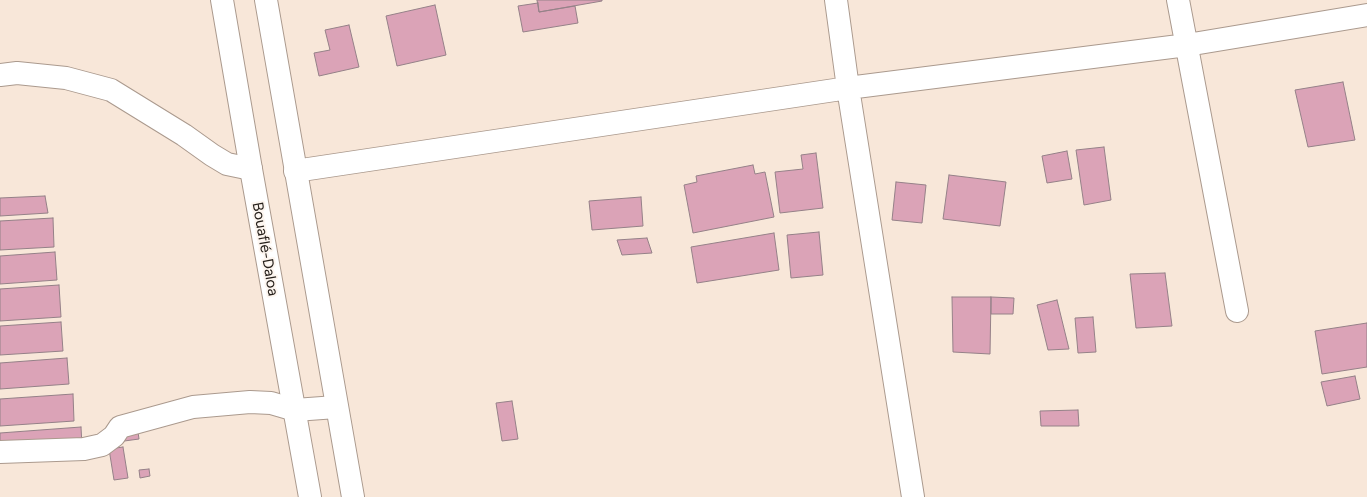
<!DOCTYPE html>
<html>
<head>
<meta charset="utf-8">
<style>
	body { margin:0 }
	canvas { display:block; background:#f8e7d9 }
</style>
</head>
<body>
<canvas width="1367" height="497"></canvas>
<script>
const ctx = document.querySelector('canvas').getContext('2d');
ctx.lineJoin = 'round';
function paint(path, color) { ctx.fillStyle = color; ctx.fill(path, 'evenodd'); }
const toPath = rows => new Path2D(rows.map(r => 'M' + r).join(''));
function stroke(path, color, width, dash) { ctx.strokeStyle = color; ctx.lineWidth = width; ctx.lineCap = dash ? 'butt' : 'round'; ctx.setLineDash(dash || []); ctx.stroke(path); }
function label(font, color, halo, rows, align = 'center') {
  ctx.font = font + ' Figtree,sans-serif'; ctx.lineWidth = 4; ctx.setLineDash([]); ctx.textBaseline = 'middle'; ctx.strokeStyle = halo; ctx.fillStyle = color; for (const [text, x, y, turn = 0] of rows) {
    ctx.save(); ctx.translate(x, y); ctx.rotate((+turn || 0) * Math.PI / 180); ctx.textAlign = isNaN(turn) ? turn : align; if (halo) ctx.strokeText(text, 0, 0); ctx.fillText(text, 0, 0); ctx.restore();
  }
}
const building = toPath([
	[537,0,602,0,602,1,539,12,537,0],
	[538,3,539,12,575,6,578,23,523,32,518,6,538,3],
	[435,5,446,55,397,66,386,16,435,5],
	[349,25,359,67,319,76,314,53,330,50,325,30,349,25],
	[1343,82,1355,140,1308,147,1295,90,1343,82],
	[1104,147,1111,200,1084,205,1076,150,1104,147],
	[1067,151,1072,179,1047,183,1042,156,1067,151],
	[816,153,823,208,780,213,775,172,803,169,801,155,816,153],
	[753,165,755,174,765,172,774,217,693,233,684,185,697,182,696,176,753,165],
	[949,175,1006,182,1000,226,943,219,949,175],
	[896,182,926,185,922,223,892,220,896,182],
	[45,196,48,213,0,216,0,198,45,196],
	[641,197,643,226,592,230,589,201,641,197],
	[53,218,54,247,0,250,0,221,53,218],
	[819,232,823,275,791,278,787,235,819,232],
	[774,233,779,270,697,283,691,247,774,233],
	[647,238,652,253,622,255,617,240,647,238],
	[55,252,57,280,0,284,0,256,55,252],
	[1165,273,1172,326,1136,328,1130,274,1165,273],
	[59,285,61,317,0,321,0,289,59,285],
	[952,297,991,297,990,354,953,352,952,297],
	[991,297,1014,298,1013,314,991,314,991,297],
	[1057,300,1069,349,1048,350,1037,305,1057,300],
	[1093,317,1096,352,1078,353,1075,318,1093,317],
	[61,322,63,351,0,355,0,326,61,322],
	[1367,323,1367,367,1322,374,1315,331,1367,323],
	[67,358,69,384,0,389,0,363,67,358],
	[1355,376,1360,399,1327,406,1321,382,1355,376],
	[73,394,74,421,0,426,0,399,73,394],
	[512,401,518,439,502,441,496,403,512,401],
	[1078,410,1079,426,1041,426,1040,411,1078,410],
	[137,425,139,439,117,442,137,425],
	[81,427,82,446,0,452,0,433,81,427],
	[123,447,128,478,114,480,109,449,123,447],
	[149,469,150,476,140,478,139,470,149,469]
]);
const minor = toPath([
	[836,0,848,88,913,497],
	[1178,0,1237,311],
	[0,75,17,73,66,78,111,90,184,135,212,155,227,164,251,169],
	[295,171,848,88,1187,45,1367,15],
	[0,452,84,449,102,445,114,436,120,427,193,407,250,402,271,403,295,410,336,407]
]);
const highway = toPath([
	[222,0,251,169,310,497],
	[266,0,353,497]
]);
const streetNames = [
	["Bouaflé-Daloa",265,249,80]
];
paint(building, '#dba3b7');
stroke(building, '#958188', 1);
stroke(minor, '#ab9a8e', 24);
stroke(highway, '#ab9a8e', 24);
stroke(minor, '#fff', 22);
stroke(highway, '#fff', 22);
label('15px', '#27211c', '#fdf6f0', streetNames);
</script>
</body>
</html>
